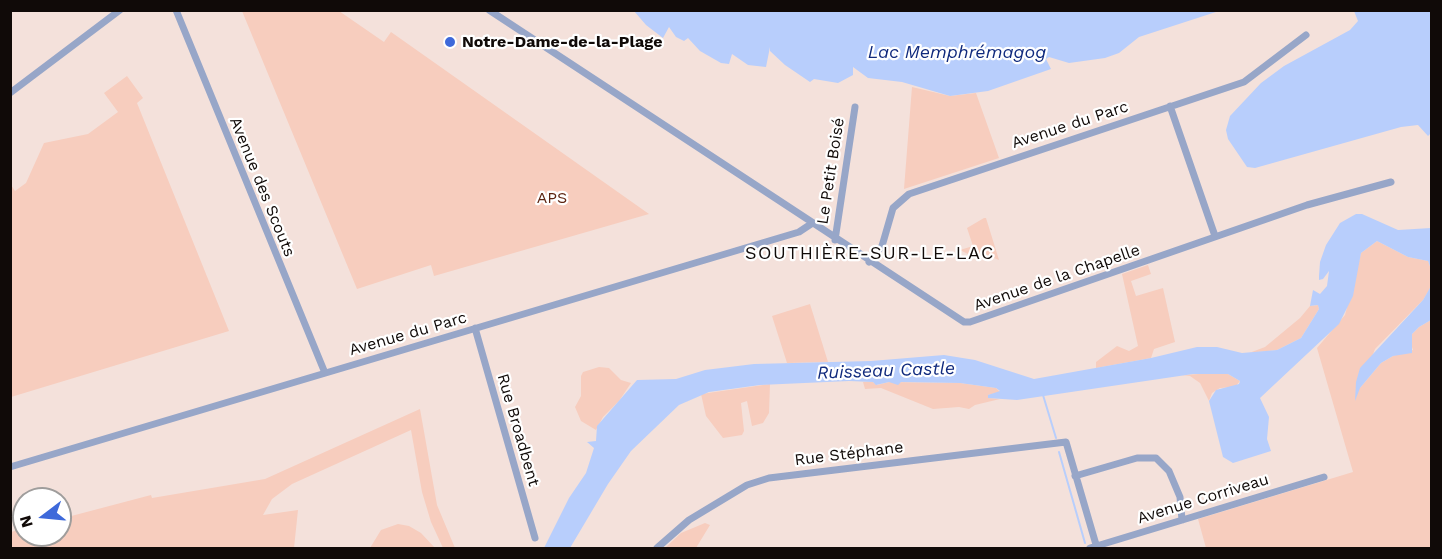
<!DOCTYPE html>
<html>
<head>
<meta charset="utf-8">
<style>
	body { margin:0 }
	#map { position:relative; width:1442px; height:559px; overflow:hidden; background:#f4e1db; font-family:"Work Sans",sans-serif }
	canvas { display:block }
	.frame { position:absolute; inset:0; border:12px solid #100a08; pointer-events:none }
	.north { position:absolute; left:12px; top:487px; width:60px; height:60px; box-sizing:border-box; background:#fff; border:2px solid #9f9d9c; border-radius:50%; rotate:254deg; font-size:16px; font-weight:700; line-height:24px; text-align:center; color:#100a08 }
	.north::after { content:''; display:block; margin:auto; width:21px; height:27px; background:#3e69da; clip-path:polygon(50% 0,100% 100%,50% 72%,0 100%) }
</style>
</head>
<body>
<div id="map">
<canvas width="1442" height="559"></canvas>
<div class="frame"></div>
<div class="north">N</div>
</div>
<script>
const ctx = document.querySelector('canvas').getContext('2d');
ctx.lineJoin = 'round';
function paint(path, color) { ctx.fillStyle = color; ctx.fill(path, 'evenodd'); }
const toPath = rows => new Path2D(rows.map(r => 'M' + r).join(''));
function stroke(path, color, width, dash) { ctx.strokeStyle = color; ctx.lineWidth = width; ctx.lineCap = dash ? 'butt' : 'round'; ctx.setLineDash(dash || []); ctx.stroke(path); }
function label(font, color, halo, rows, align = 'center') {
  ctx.font = font + ' "Work Sans",sans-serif'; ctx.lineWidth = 4.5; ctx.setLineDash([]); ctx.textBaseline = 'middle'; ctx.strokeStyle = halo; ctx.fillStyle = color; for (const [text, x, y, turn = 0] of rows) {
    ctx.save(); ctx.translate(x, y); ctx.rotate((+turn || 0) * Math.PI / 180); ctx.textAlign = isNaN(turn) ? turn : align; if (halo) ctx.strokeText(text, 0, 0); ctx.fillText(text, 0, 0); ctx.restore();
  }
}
const green = toPath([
	[242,11,339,11,384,42,391,32,649,214,434,276,431,265,357,289],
	[127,76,143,98,137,103,229,331,11,397,11,185,15,191,26,183,44,143,88,134,118,112,104,93],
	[912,87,950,96,976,93,999,158,904,189],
	[984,218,986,218,999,260,989,256,976,258,960,250,973,246,967,228],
	[1377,241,1408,257,1428,261,1431,269,1431,287,1423,300,1375,349,1360,388,1381,363,1393,356,1413,350,1410,341,1412,334,1419,327,1431,320,1431,548,1206,548,1198,519,1353,472,1317,348,1345,315,1361,253],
	[1148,265,1151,274,1131,281,1136,296,1163,288,1175,342,1154,349,1151,358,1096,368,1096,362,1117,346,1129,351,1138,346,1122,274],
	[810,304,828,362,787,363,772,316],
	[1318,305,1319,309,1301,338,1277,350,1249,353,1265,347,1300,318,1310,306],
	[599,367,609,368,621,380,631,383,619,401,603,417,596,430,581,421,575,407,581,396,581,376,583,372],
	[1216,373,1228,374,1240,381,1235,387,1220,388,1212,393,1209,401,1200,383,1190,376,1182,375],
	[863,382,873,382,877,385,889,382,960,383,996,388,1000,392,988,395,988,398,1000,399,975,405,969,409,959,407,933,409,881,388,865,389],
	[770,384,769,413,763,423,752,426,747,401,741,403,744,431,742,435,723,438,706,416,701,394],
	[420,409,437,505,455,548,443,548,431,522,422,492,411,430,292,484,272,499,263,515,298,510,294,548,11,548,11,532,24,528,24,535,60,535,60,519,151,495,152,498,265,479],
	[705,523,710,525,696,548,665,548,681,533],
	[398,524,409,526,421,533,435,548,370,548,381,530]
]);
const water = toPath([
	[634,11,1219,11,1139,37,1119,53,1105,58,1069,63,1049,57,1046,59,1051,69,988,91,950,96,902,82,868,78,853,67,853,75,838,83,814,79,810,82,785,65,770,51,770,47,766,67,748,65,732,54,729,64,721,63,700,51,688,38,684,41,676,37,669,27,663,38,646,25],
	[1354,11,1431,11,1431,133,1428,136,1418,125,1401,127,1255,168,1247,167,1228,139,1226,130,1230,116,1261,83,1284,66,1350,30,1358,21],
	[1356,214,1362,214,1398,230,1431,228,1431,269,1428,261,1408,257,1377,241,1361,253,1353,296,1339,324,1260,398,1269,417,1267,439,1271,451,1233,463,1223,457,1209,401,1216,390,1239,384,1240,381,1228,374,1193,374,1017,400,988,398,988,395,1000,391,996,388,960,383,901,382,898,385,889,382,876,385,873,382,849,381,760,385,709,392,679,405,631,451,608,484,570,548,544,548,569,498,586,473,594,448,587,442,596,441,597,426,637,380,676,379,705,370,754,364,871,361,944,355,975,360,1034,379,1151,358,1197,347,1217,347,1242,353,1277,350,1301,338,1319,309,1318,305,1310,306,1313,290,1320,294,1327,286,1329,271,1323,279,1319,280,1319,276,1320,262,1326,245,1340,223],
	[1431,286,1431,320,1419,327,1412,334,1412,353,1393,356,1381,363,1360,388,1355,401,1356,382,1360,368,1423,300]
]);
const stream = toPath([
	[1043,395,1056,438],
	[1059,452,1085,543]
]);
const minor = toPath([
	[176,10,325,373],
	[489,10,964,322,970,322,1307,205,1391,182],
	[10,93,120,10],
	[1170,106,1215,236],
	[835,240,855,107],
	[869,262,882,246,893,208,909,194,1244,82,1306,35],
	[475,328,535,538],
	[10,467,799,232,811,224],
	[1075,476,1137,458,1156,458,1169,471,1180,497,1182,520],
	[657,548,689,520,747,485,769,478,1066,442,1097,548],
	[1090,548,1324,477]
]);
const markers = [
	[450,42,6,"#3e69da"]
];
const poiNames = [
	["Notre-Dame-de-la-Plage",462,42]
];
const streetNames = [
	["Avenue du Parc",1070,125,-18],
	["Le Petit Boisé",831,171,-81],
	["Avenue des Scouts",262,187,68],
	["Avenue de la Chapelle",1057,278,-19],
	["Avenue du Parc",408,334,-16],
	["Rue Broadbent",518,430,74],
	["Rue Stéphane",849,454,-7],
	["Avenue Corriveau",1203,499,-17]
];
const parkNames = [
	["APS",552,198]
];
const waterNames = [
	["Lac Memphrémagog",957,53],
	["Ruisseau Castle",886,371,-2]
];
const neighbourhoodNames = [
	["SOUTHIÈRE-SUR-LE-LAC",870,254]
];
paint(green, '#f7cdbe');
paint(water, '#b8cefc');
stroke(stream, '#b8cefc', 2);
stroke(minor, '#97a6c8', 7);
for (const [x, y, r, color] of markers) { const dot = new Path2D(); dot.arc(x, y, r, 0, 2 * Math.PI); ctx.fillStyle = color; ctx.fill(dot); stroke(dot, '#fff', 2); }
label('bold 16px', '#100a08', '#fff', poiNames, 'left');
label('16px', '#100a08', '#fff', streetNames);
label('16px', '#5d2511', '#fff', parkNames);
label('italic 18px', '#0f297d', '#fff', waterNames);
ctx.letterSpacing = '1.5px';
label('18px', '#100a08', '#fff', neighbourhoodNames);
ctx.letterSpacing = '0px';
</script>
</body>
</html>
